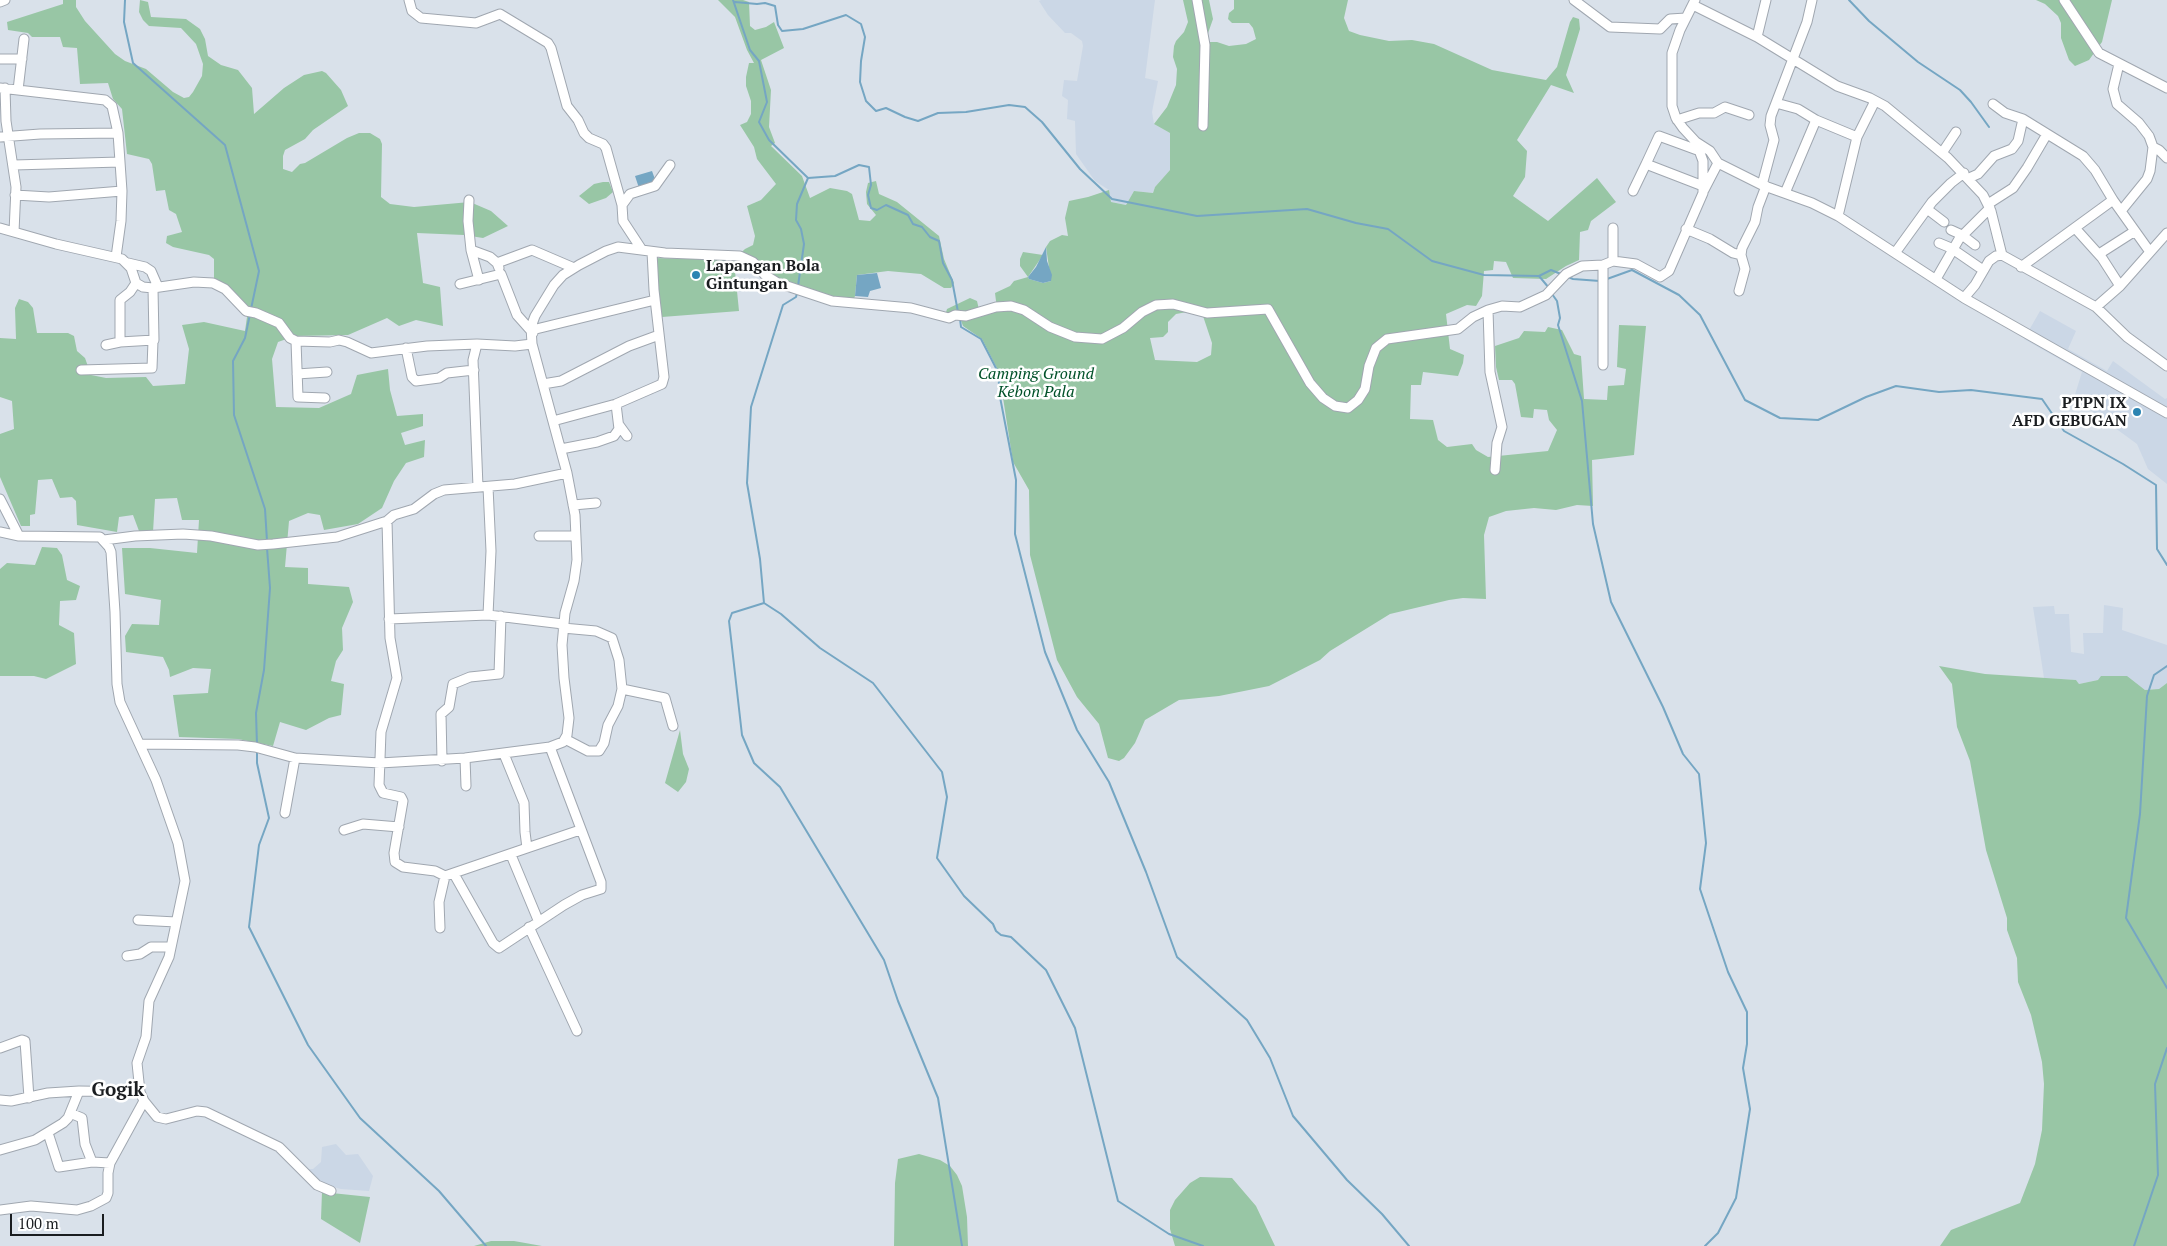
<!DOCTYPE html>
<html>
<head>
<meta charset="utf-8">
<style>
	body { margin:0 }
	#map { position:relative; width:2167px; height:1246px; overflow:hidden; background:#d9e1ea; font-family:"PT Serif",serif }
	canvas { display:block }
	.scale { position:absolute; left:10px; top:1214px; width:94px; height:22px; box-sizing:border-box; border:2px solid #1a1d20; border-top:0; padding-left:6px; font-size:15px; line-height:18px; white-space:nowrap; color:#1a1d20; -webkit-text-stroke:4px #fff; paint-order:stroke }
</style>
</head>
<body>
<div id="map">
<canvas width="2167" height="1246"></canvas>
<div class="scale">100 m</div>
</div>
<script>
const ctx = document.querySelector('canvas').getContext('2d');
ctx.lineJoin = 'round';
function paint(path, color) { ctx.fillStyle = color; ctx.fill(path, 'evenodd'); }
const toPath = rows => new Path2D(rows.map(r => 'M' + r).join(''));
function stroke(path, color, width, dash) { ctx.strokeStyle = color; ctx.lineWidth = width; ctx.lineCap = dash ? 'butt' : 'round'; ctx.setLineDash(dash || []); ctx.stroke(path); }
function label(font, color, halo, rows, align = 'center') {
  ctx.font = font + ' "PT Serif",serif'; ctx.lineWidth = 5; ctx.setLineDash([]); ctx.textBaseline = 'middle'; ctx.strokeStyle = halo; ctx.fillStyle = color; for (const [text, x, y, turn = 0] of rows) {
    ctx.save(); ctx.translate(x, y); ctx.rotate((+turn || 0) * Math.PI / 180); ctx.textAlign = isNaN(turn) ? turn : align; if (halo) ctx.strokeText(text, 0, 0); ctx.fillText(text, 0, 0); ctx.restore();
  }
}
const built = toPath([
	[1041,0,1155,0,1145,78,1158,81,1152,112,1154,124,1170,133,1170,170,1155,187,1153,193,1134,191,1126,205,1111,202,1109,190,1095,181,1076,154,1075,121,1067,119,1068,100,1062,96,1064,80,1077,81,1083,46,1082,41,1071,33,1065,33,1048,15,1039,1],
	[2040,311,2076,331,2068,349,2107,371,2113,361,2165,399,2167,398,2167,484,2148,469,2137,444,2074,398,2082,372,2024,339],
	[2104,605,2123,608,2122,630,2167,645,2167,683,2159,689,2145,690,2139,686,2098,680,2079,684,2076,680,2044,678,2033,607,2054,606,2055,614,2069,614,2071,652,2084,654,2083,633,2103,633],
	[336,1144,346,1155,358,1154,373,1176,369,1191,341,1189,318,1183,306,1169,313,1169,321,1162,322,1147]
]);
const green = toPath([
	[63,0,76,0,76,7,85,21,115,54,125,61,146,69,173,92,184,98,189,97,193,92,202,76,203,64,196,44,181,28,149,26,143,20,139,12,140,0,148,2,151,17,186,19,200,29,205,39,208,56,221,65,238,70,252,88,254,114,284,88,304,75,322,71,326,73,341,90,348,106,313,130,305,139,285,150,283,156,283,169,292,172,300,164,305,163,347,138,359,133,370,133,380,139,382,144,381,197,390,204,414,207,470,202,491,211,508,226,483,238,464,235,417,233,423,283,440,287,443,326,416,320,399,326,387,318,348,335,295,336,278,342,272,359,276,407,319,408,351,394,357,375,388,369,390,390,397,416,423,414,423,426,401,433,405,445,425,440,424,457,406,463,394,481,382,508,358,524,324,530,320,515,308,513,289,521,285,567,308,568,308,584,349,587,353,602,342,628,343,650,336,661,331,681,344,684,341,715,329,718,306,730,280,722,273,746,238,739,179,737,173,695,208,693,211,669,193,668,170,677,169,670,163,657,126,652,125,636,132,624,159,625,161,600,125,594,122,548,150,548,197,553,199,520,182,520,177,498,155,499,153,532,139,531,133,515,119,517,117,532,77,525,76,501,72,497,60,498,52,479,38,480,35,514,30,515,30,526,21,526,0,477,0,434,14,429,12,401,0,397,0,338,16,339,15,308,19,299,28,302,33,308,37,333,68,333,74,336,77,351,85,358,91,375,106,378,146,377,153,386,185,384,189,349,182,325,204,322,245,331,247,317,247,306,214,278,214,259,209,255,173,247,166,243,167,236,182,232,176,214,169,210,165,190,156,191,152,164,149,159,127,154,122,109,113,99,108,83,80,84,77,48,63,47,60,37,32,37,28,33,8,30,7,22,63,4],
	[718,0,743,0,749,2,750,26,755,30,766,27,774,22,784,48,761,60,771,90,769,127,775,143,771,146,802,176,810,198,830,188,847,191,852,194,859,220,870,221,876,215,867,204,866,192,868,183,876,181,879,194,897,202,939,236,944,259,954,283,951,288,944,288,921,274,888,271,857,275,855,296,851,306,802,296,773,284,734,261,739,311,662,317,654,258,733,260,745,249,753,245,755,236,747,206,761,200,776,184,757,159,754,147,740,125,747,122,751,114,751,101,746,86,746,77,749,63,754,63,747,50,735,17],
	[1183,0,1209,0,1213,19,1207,36,1207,42,1217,42,1229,46,1246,44,1256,39,1253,28,1249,23,1232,23,1228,19,1229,13,1234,9,1234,0,1348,0,1344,18,1349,31,1360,35,1389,41,1412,40,1434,44,1492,70,1546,80,1557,67,1570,22,1573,17,1579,19,1580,29,1566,75,1574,93,1551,85,1517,140,1527,151,1525,177,1513,196,1548,221,1597,178,1616,202,1591,221,1588,230,1580,232,1579,260,1566,266,1546,279,1513,278,1506,262,1494,261,1493,270,1484,271,1482,296,1476,306,1467,305,1446,314,1450,349,1464,355,1463,363,1458,376,1423,372,1421,385,1411,385,1410,419,1433,420,1438,440,1447,447,1472,444,1476,450,1488,457,1548,451,1557,430,1549,420,1547,410,1534,409,1533,418,1521,417,1515,384,1512,380,1499,380,1496,367,1495,346,1519,338,1524,331,1545,332,1548,327,1562,330,1574,354,1581,356,1584,399,1607,400,1608,386,1624,385,1626,369,1617,367,1619,325,1646,326,1634,455,1592,460,1593,506,1577,505,1556,510,1534,508,1506,511,1489,517,1484,535,1486,599,1463,598,1449,600,1390,614,1330,651,1320,660,1269,686,1219,696,1179,700,1145,720,1135,743,1124,758,1119,761,1108,758,1099,724,1077,697,1057,660,1030,555,1029,490,1013,462,999,372,982,339,963,326,960,318,944,319,947,309,970,298,977,301,980,314,997,309,995,293,1010,286,1014,281,1028,277,1020,266,1020,259,1023,252,1043,255,1028,277,1029,279,1043,283,1051,281,1046,247,1050,241,1062,235,1068,236,1065,218,1069,201,1088,197,1109,190,1111,202,1126,205,1134,191,1153,193,1155,187,1170,170,1170,133,1154,124,1167,107,1176,85,1177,69,1173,57,1174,46,1176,41,1184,32,1188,22],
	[1187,312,1203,316,1212,343,1211,355,1197,362,1155,360,1150,338,1163,337,1168,332,1168,322,1176,314],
	[2036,0,2112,0,2102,42,2089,60,2075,66,2069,60,2061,38,2061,23,2058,16,2045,4],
	[603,182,609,182,613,192,606,198,589,204,579,196,594,184],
	[42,547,57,548,62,555,67,580,80,586,76,600,60,601,59,625,74,633,76,664,46,679,34,676,0,676,0,569,7,563,35,565],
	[1939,666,1985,674,2076,680,2079,684,2098,680,2101,676,2127,676,2145,690,2159,689,2167,683,2167,1246,1940,1246,1951,1230,2020,1203,2035,1164,2042,1130,2044,1084,2042,1062,2031,1015,2018,982,2017,958,2007,930,2007,918,1986,850,1970,761,1957,727,1952,684],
	[680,730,683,754,689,769,686,782,678,792,665,783],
	[919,1154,940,1160,950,1166,957,1175,962,1186,967,1217,968,1246,894,1246,895,1183,898,1159],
	[1200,1177,1232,1178,1256,1206,1275,1246,1175,1246,1170,1229,1170,1210,1175,1200,1190,1183],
	[322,1192,370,1197,360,1243,321,1219],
	[491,1241,514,1241,542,1246,474,1246]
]);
const water = toPath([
	[652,171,656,182,639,188,635,176],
	[1046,247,1047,261,1052,275,1051,281,1043,283,1029,279,1028,277,1036,267],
	[877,273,881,288,870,291,868,297,855,296,857,275]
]);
const stream = toPath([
	[125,0,124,22,133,63,225,145,259,271,251,309],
	[733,0,750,50,759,61,767,102,759,122,769,140,808,178,797,204,796,220,801,229,804,244,798,286],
	[1849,0,1869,21,1918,62,1960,90,1971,102,1989,127],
	[735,2,757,4,765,3,775,6,778,25,782,31,803,29,846,15,861,24,865,37,861,61,860,82,866,101,876,111,886,108,905,117,918,121,938,113,966,112,1009,105,1025,107,1042,122,1080,169,1112,199,1197,216,1307,209,1356,223,1388,229,1432,261,1484,275,1539,276,1549,288],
	[808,178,835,176,859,165,869,167,871,185,868,195,871,208,877,210,886,205,908,215,913,224,922,227,930,237,939,241,943,263,952,280,958,312],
	[1539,276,1551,270,1561,274],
	[1568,277,1573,279,1600,281],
	[1607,279,1632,270,1679,295,1700,315,1745,400,1780,418,1818,420,1866,397,1896,386,1939,392,1971,390,2042,399,2064,431,2123,464,2156,485,2157,549,2167,565],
	[1552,294,1557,301,1560,318,1558,325,1582,401,1593,524,1611,602,1663,707,1683,754,1699,774,1706,843,1700,889,1728,972,1747,1012,1747,1044,1743,1068,1750,1109,1736,1198,1718,1233,1705,1246],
	[250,314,245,338,233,361,234,415,265,509,267,541],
	[960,319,961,327,981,339,998,372,1000,397,1016,480,1015,534,1045,652,1077,730,1109,782,1146,872,1177,957,1247,1020,1270,1058,1293,1116,1347,1180,1382,1214,1409,1246],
	[764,603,760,559,747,483,751,407,783,305,796,297,797,293],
	[2167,666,2154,675,2147,696,2140,814,2126,918,2167,988],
	[257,745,256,713,264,670,270,588,267,548],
	[257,750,257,763,269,818,259,845,249,927,308,1045,360,1118,439,1191,486,1246],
	[962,1246,938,1098,898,1001,884,960,780,787,754,763,742,735,729,621,732,613,764,603,781,614,820,648,873,683,942,772,947,797,937,858,964,896,993,924,996,931,1001,935,1011,937,1046,970,1075,1028,1118,1201,1169,1234,1203,1246],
	[2134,1246,2158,1175,2155,1084,2167,1048]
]);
const minor = toPath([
	[409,0,412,11,421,18,476,23,500,14,548,43,551,48,567,106,578,120,584,133,589,138,603,144,606,148,622,205],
	[1197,0,1205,45,1203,126],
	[1574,0,1610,27,1660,29,1670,19,1686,18],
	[1695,0,1680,30,1672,53,1672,106,1676,118,1683,128,1696,142,1710,151,1718,163,1762,185,1812,203,1838,216,1964,298,1975,285,1989,261,1996,256,2002,255,2096,307,2127,337,2167,366],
	[2064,0,2099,53,2167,88],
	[0,2,5,0],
	[1693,5,1757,37,1837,86,1870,98,1885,106,1948,158,1983,195,1991,211,2002,255],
	[1757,37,1766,0],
	[0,59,22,59],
	[2119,64,2113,89,2117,104,2139,123,2149,136,2153,147,2159,150,2167,158],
	[0,88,105,100,112,106,118,133,122,191,121,221,116,257],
	[5,88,6,121,16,187,14,232],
	[18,90,24,39],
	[1776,103,1798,109,1816,120,1857,137,1838,216],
	[2023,119,2083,156,2095,170,2113,200,2150,252],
	[1677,120,1699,113,1714,113,1725,107,1749,115],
	[0,137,40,134,118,133],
	[1857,137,1875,101],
	[1700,151,1659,136,1646,164,1703,186],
	[1942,153,1956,132],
	[14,165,120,162],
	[1969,178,1978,174,1994,156,2012,149,2018,141,2023,119,2005,113,1993,104],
	[1762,185,1774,140,1770,125,1771,116,1807,22,1812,0],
	[1704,190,1718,163],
	[1633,191,1646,164],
	[1785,193,1816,120],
	[15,195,49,197,122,191],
	[469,200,468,221,471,250,479,280],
	[1988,204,2013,188,2027,168,2047,134],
	[1927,209,1944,222],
	[2121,211,2147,179,2150,171,2153,147],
	[0,228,56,244,122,259,131,268,136,283,143,287,153,288,194,282,213,283,225,289,246,311,256,313,279,323,290,338,296,341,330,342,339,340,347,342,371,353,427,346,477,344,515,346,532,344,531,327,535,316,554,285,563,275,579,265,606,251,618,247,665,253,740,256,753,262,765,275,778,283,832,301,911,308,949,318,955,315,966,316,996,307,1011,306,1024,310,1050,327,1075,337,1102,339,1123,328,1142,312,1156,305,1173,304,1207,313,1268,309,1310,383,1323,398,1335,406,1348,408,1358,400,1365,389,1369,366,1376,348,1387,339,1458,329,1473,317,1488,310,1502,306,1520,307,1546,295,1566,274,1582,266,1603,265,1613,261,1636,264,1660,277,1669,271,1703,193,1703,161,1696,142],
	[1613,228,1613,261],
	[2075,228,2102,258,2120,286],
	[1686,229,1710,239,1733,253,1741,255,1742,248,1755,222,1758,207,1766,186],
	[1951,230,1962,235,1975,245],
	[1939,243,1951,248,1983,270],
	[471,250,490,257,497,263,499,268],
	[642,250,623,221,622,205,630,194,655,186,670,165],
	[1895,253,1932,202,1951,183,1964,173],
	[2099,254,2135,231],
	[128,263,145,267,151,271,158,287],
	[497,263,532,250,574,268],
	[2021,267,2113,200],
	[1936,279,1959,239,1990,208],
	[136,283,130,292,120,300,120,342,154,340,153,288],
	[460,284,501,274,517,315,533,333],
	[1739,291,1745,269,1741,255],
	[1964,298,2167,413],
	[2096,307,2120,286,2167,233],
	[1488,310,1490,372,1502,427,1497,443,1495,470],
	[532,330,655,300],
	[296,341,298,397,325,398],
	[477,344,473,360,478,487],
	[106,345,120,342],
	[406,348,412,377,416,381,439,378,447,373,474,370],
	[1603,365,1603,265],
	[81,370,152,368,153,341],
	[297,374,327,372],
	[543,384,561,381,629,346,659,335],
	[553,421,616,404],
	[619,425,627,436],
	[561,449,597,442,614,436,619,429,616,404,662,384,664,377,654,290,652,252],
	[0,499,19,536,100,537,109,547,111,552,115,612,117,684,120,702,156,780,178,843,185,881,169,957,149,1001,146,1037,137,1063,140,1092,79,1091,68,1118,63,1123,35,1140,0,1150],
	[573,505,596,503],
	[0,532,19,536],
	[539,536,576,536],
	[104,540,135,536,183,534,211,536,258,545,273,544,337,537,387,521],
	[488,615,491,551,488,487],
	[389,619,488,615,563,624],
	[563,628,596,631,612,638,619,660,622,689,618,706,608,725,604,743,599,751,588,751,565,739],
	[622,689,665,698,673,726],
	[140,744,238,745,255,747,295,758,380,763,465,758,550,747,563,742,567,735,569,718,564,678,562,645,565,613,574,581,577,560,575,515,567,473,532,344],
	[504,754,524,803,525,832,527,848,445,876,435,871,403,867,395,862,394,853,403,801,401,797,383,793,379,785,381,732,397,678,390,638,387,521,394,515,414,509,434,494,444,490,515,484,567,473],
	[465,758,466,786],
	[442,761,441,714,449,707,453,684,470,677,499,674,501,616],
	[285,813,295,758],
	[344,830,363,824,399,827],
	[527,848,580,830],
	[511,855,538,920],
	[454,874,493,943,499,948,564,905,582,895,601,889,601,882,550,747],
	[138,920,176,922],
	[529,927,577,1031],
	[440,928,439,902,445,876],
	[127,956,140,954,151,947,171,947],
	[0,1048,22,1040,25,1041,29,1098],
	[140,1092,144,1101,157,1117,166,1119,197,1111,206,1112,279,1147,317,1185,331,1191],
	[0,1100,11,1101,48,1093,79,1091],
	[70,1113,82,1118,85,1144,92,1162,110,1163],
	[48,1133,59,1167,92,1162],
	[0,1210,31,1206,77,1210,91,1206,106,1198,108,1193,108,1173,110,1163,144,1101]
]);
const markers = [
	[696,275,5,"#2b84b2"],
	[2137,412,5,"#2b84b2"]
];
const poiNames = [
	["Lapangan Bola",706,266],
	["Gintungan",706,284],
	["PTPN IX",2127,403,"right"],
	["AFD GEBUGAN",2127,421,"right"]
];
const parkNames = [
	["Camping Ground",1036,374],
	["Kebon Pala",1036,392]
];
const quarterNames = [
	["Gogik",118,1091]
];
paint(built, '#cbd7e6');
paint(green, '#98c6a5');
paint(water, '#75a6c3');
stroke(stream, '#75a6c3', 2);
stroke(minor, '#a0a7b0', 11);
stroke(minor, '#fff', 9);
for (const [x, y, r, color] of markers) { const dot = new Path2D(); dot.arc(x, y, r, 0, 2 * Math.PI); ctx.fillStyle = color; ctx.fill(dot); stroke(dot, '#fff', 2); }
label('bold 16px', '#1a1d20', '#fff', poiNames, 'left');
label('italic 16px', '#015129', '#fff', parkNames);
label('bold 19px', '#1a1d20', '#fff', quarterNames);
</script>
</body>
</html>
